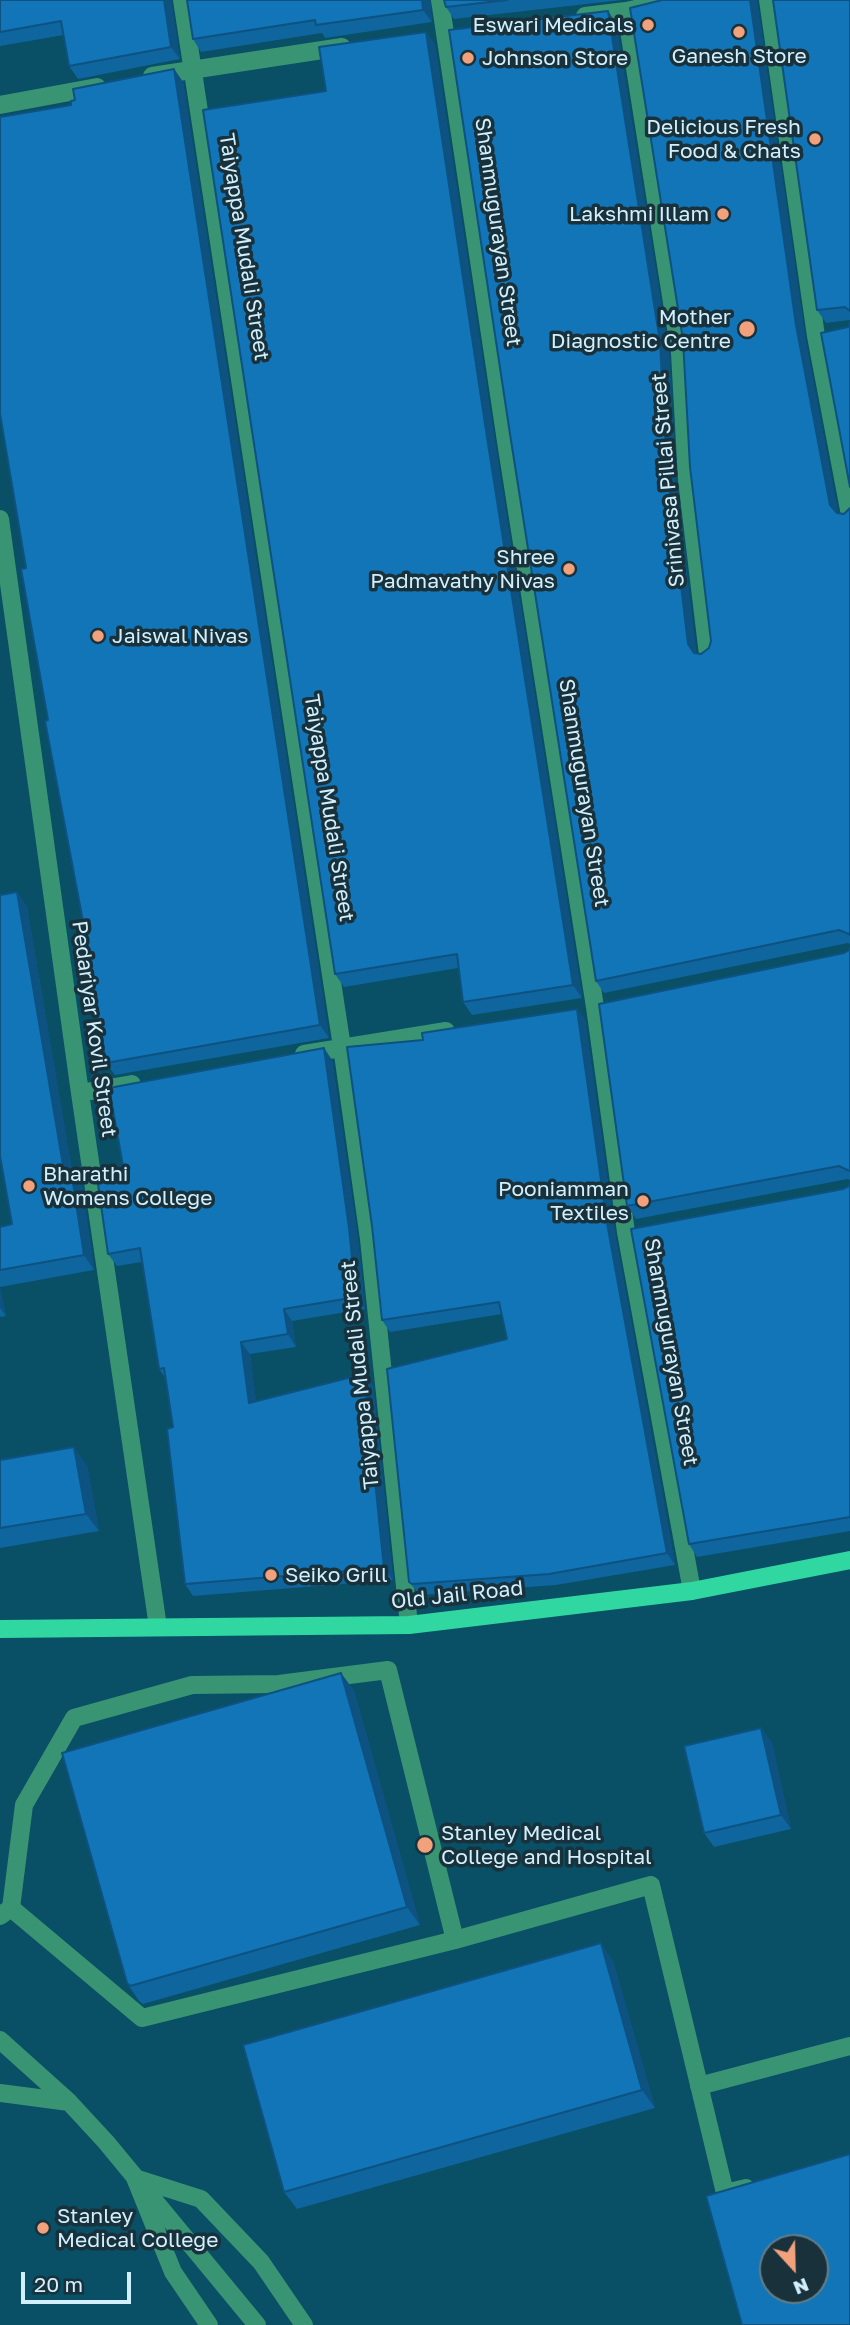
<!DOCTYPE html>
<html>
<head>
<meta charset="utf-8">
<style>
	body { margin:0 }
	#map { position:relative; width:850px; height:2325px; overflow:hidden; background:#094f65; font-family:"Golos Text",sans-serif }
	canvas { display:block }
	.north { position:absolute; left:759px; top:2234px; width:70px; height:70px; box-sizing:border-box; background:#18313b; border:2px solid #627d88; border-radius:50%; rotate:158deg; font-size:19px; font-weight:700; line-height:28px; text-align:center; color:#d1effc }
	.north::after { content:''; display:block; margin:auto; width:24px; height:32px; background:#f1a17c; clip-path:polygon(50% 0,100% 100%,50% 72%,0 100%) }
	.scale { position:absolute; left:21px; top:2272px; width:110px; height:32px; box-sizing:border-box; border:4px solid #d1effc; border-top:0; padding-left:9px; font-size:21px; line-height:24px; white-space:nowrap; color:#d1effc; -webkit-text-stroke:5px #18313b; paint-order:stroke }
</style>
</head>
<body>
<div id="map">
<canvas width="850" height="2325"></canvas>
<div class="north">N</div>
<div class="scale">20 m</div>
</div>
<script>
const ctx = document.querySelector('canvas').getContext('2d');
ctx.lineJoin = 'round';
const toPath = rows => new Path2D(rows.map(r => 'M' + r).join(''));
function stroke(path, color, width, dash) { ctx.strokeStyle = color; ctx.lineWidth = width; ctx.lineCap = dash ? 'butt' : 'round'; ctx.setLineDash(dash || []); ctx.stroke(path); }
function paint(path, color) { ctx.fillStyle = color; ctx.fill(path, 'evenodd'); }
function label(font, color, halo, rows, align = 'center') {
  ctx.font = font + ' "Golos Text",sans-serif'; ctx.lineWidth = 7; ctx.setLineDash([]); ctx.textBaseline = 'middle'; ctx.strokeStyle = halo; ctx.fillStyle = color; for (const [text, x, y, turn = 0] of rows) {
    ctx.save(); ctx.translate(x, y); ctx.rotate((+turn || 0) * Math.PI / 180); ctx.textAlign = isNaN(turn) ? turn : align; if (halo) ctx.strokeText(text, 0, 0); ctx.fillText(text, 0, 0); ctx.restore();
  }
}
const minor = toPath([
	[182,0,342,1047,369,1239,409,1625],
	[440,0,507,448,595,1007,626,1232,692,1591],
	[768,0,816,336,850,515],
	[626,11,680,353,687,480,708,655],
	[585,16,626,11,678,0],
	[152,76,342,47],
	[0,105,97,87],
	[0,519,80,1093,158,1627],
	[304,1054,446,1031],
	[80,1093,132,1084],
	[0,1916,11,1908,24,1805,74,1718,192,1685,279,1684,388,1670,455,1940,142,2018,11,1908],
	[455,1940,651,1885,725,2193,746,2188],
	[0,2040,69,2102,106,2142,257,2325],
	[699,2086,850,2046],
	[0,2093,69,2102],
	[209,2325,173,2272,135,2178,201,2199,261,2262,304,2325]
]);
const major = toPath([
	[0,1629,409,1625,692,1591,850,1560]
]);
const wall = toPath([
	[0,0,171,1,180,59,78,79,69,66,64,35,0,46],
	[430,0,432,22,325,38,322,33,201,52,193,39],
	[444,0,622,0,454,19,446,7],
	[850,0,850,320,826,323,817,310],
	[757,2,805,338,838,513,844,514,850,508,850,944,848,943,604,993,596,981,608,11,616,24,669,354,676,481,696,653,701,654,709,648,711,641,683,340],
	[426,32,435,45,496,450,582,998,472,1015,463,1002,458,968,344,987,335,974,326,91],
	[174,69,183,82,329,1038,115,1075,106,1063,89,953,48,720,26,568,71,105],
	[17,892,27,907,72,1171,82,1185,94,1270,0,1287,0,1227,12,1224],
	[850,948,850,1180,848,1179,636,1219,627,1206,844,953,849,950],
	[577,1009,585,1020,615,1234,675,1565,556,1585,420,1595,409,1582,507,1339,502,1314,390,1332,382,1320,372,1226,423,1040],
	[332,1060,358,1240,365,1309,292,1321,296,1347,250,1354,256,1402,364,1374,373,1386,393,1580,193,1596,185,1584,173,1427,166,1379,159,1369,142,1262,117,1266,108,1254,123,1166],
	[850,1183,850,1531,697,1557,689,1544,843,1189,849,1186],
	[0,1288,6,1316,0,1317],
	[0,1460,87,1465,99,1531,0,1548],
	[341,1673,354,1691,420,1925,143,2004,139,2001,127,1983],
	[761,1728,772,1743,791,1829,714,1847,704,1833],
	[613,1961,655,2108,297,2209,284,2192]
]);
const shadedWall = toPath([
	[164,0,171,0,180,59,171,47],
	[422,0,430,0,432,22,423,10],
	[750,0,757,0,805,338,839,517,830,505,796,325],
	[608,11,616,24,669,354,676,481,697,656,688,644],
	[426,32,435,45,496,450,582,998,573,985,487,437],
	[174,69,183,82,329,1038,320,1025],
	[17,892,27,907,72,1171,82,1185,94,1270,84,1255,64,1171],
	[577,1009,585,1020,615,1234,675,1565,667,1553,607,1223],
	[324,1048,332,1060,358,1240,365,1309,356,1297],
	[0,1288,6,1316,0,1308],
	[284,1309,292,1321,296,1347,288,1334],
	[241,1342,250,1354,258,1415,249,1403],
	[364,1374,373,1386,393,1580,384,1568],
	[74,1447,87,1465,99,1531,86,1514],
	[341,1673,354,1691,420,1925,407,1907],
	[761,1728,772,1743,791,1829,781,1815],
	[601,1943,613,1961,655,2108,642,2090]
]);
const building = toPath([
	[0,0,164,0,171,47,69,66,61,21,0,32,0,0],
	[187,0,422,0,423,10,316,25,315,20,193,39,187,0],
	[444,0,507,0,446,7,444,0],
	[662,0,750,0,796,325,830,505,837,513,844,514,850,508,850,935,849,934,839,930,596,981,510,434,449,30,608,11,660,342,667,468,688,644,694,653,701,654,709,648,711,641,690,467,683,340,630,8,662,0],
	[773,0,850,0,850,311,845,307,817,310,773,0],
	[426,32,487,437,573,985,463,1002,457,954,335,974,203,110,326,91,319,47,426,32],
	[174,69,320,1025,106,1063,87,953,89,953,45,721,48,720,21,569,26,568,0,414,0,117,71,105,71,101,75,100,73,89,174,69],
	[850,322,850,487,821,333,848,327,850,322],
	[17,892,64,1171,71,1170,84,1255,0,1270,0,1227,12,1224,0,1156,0,895,17,892],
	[850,948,850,1171,839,1166,627,1206,599,1004,844,953,849,950,850,948],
	[577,1009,607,1223,667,1553,549,1574,412,1584,409,1582,387,1369,507,1339,499,1302,382,1320,372,1226,347,1047,423,1040,422,1033,577,1009],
	[324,1048,349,1228,356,1297,284,1309,288,1334,241,1342,249,1403,364,1374,384,1568,185,1584,167,1429,173,1427,164,1368,159,1369,140,1248,108,1254,96,1170,123,1166,109,1088,324,1048],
	[850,1183,850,1517,689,1544,631,1229,843,1189,849,1186,850,1183],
	[74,1447,86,1514,0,1528,0,1460,74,1447],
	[341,1673,407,1907,130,1986,127,1983,62,1753,341,1673],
	[761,1728,781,1815,704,1833,684,1746,761,1728],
	[601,1943,642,2090,284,2192,243,2045,601,1943],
	[850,2154,850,2325,742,2325,706,2196,850,2154],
	[773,2248,815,2248,815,2290,773,2290,773,2248]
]);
const markers = [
	[648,25,7,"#f1a17c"],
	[739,32,7,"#f1a17c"],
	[468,58,7,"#f1a17c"],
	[815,139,7,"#f1a17c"],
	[723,214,7,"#f1a17c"],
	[747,329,9,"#f1a17c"],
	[569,569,7,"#f1a17c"],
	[98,636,7,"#f1a17c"],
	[29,1186,7,"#f1a17c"],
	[643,1201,7,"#f1a17c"],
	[271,1575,7,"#f1a17c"],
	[425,1845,9,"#f1a17c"],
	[43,2228,7,"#f1a17c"]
];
const poiNames = [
	["Eswari Medicals",634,25],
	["Ganesh Store",739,56,"center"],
	["Johnson Store",482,58,"left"],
	["Delicious Fresh",801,127],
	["Food & Chats",801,151],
	["Lakshmi Illam",709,214],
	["Mother",731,317],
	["Diagnostic Centre",731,341],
	["Shree",555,557],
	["Padmavathy Nivas",555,581],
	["Jaiswal Nivas",112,636,"left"],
	["Bharathi",43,1174,"left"],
	["Womens College",43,1198,"left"],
	["Pooniamman",629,1189],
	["Textiles",629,1213],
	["Seiko Grill",285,1575,"left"],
	["Stanley Medical",441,1833,"left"],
	["College and Hospital",441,1857,"left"],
	["Stanley",57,2216,"left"],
	["Medical College",57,2240,"left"]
];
const streetNames = [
	["Shanmugurayan Street",498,232,82],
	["Taiyappa Mudali Street",244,247,81],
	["Srinivasa Pillai Street",668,480,-95],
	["Shanmugurayan Street",584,793,81],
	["Taiyappa Mudali Street",329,808,81],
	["Pedariyar Kovil Street",94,1029,82],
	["Shanmugurayan Street",671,1352,80],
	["Taiyappa Mudali Street",360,1375,-96],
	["Old Jail Road",457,1595,-6]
];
stroke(minor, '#399473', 18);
stroke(major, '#31d7a1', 18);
paint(wall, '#0f659d');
paint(shadedWall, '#0d5280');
paint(building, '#1275b7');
stroke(building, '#0d5280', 2);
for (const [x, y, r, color] of markers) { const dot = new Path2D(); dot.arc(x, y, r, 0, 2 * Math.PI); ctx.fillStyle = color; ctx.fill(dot); stroke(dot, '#18313b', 2.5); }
label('21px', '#d1effc', '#18313b', poiNames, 'right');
label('21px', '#d1effc', '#18313b', streetNames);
</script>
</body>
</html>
